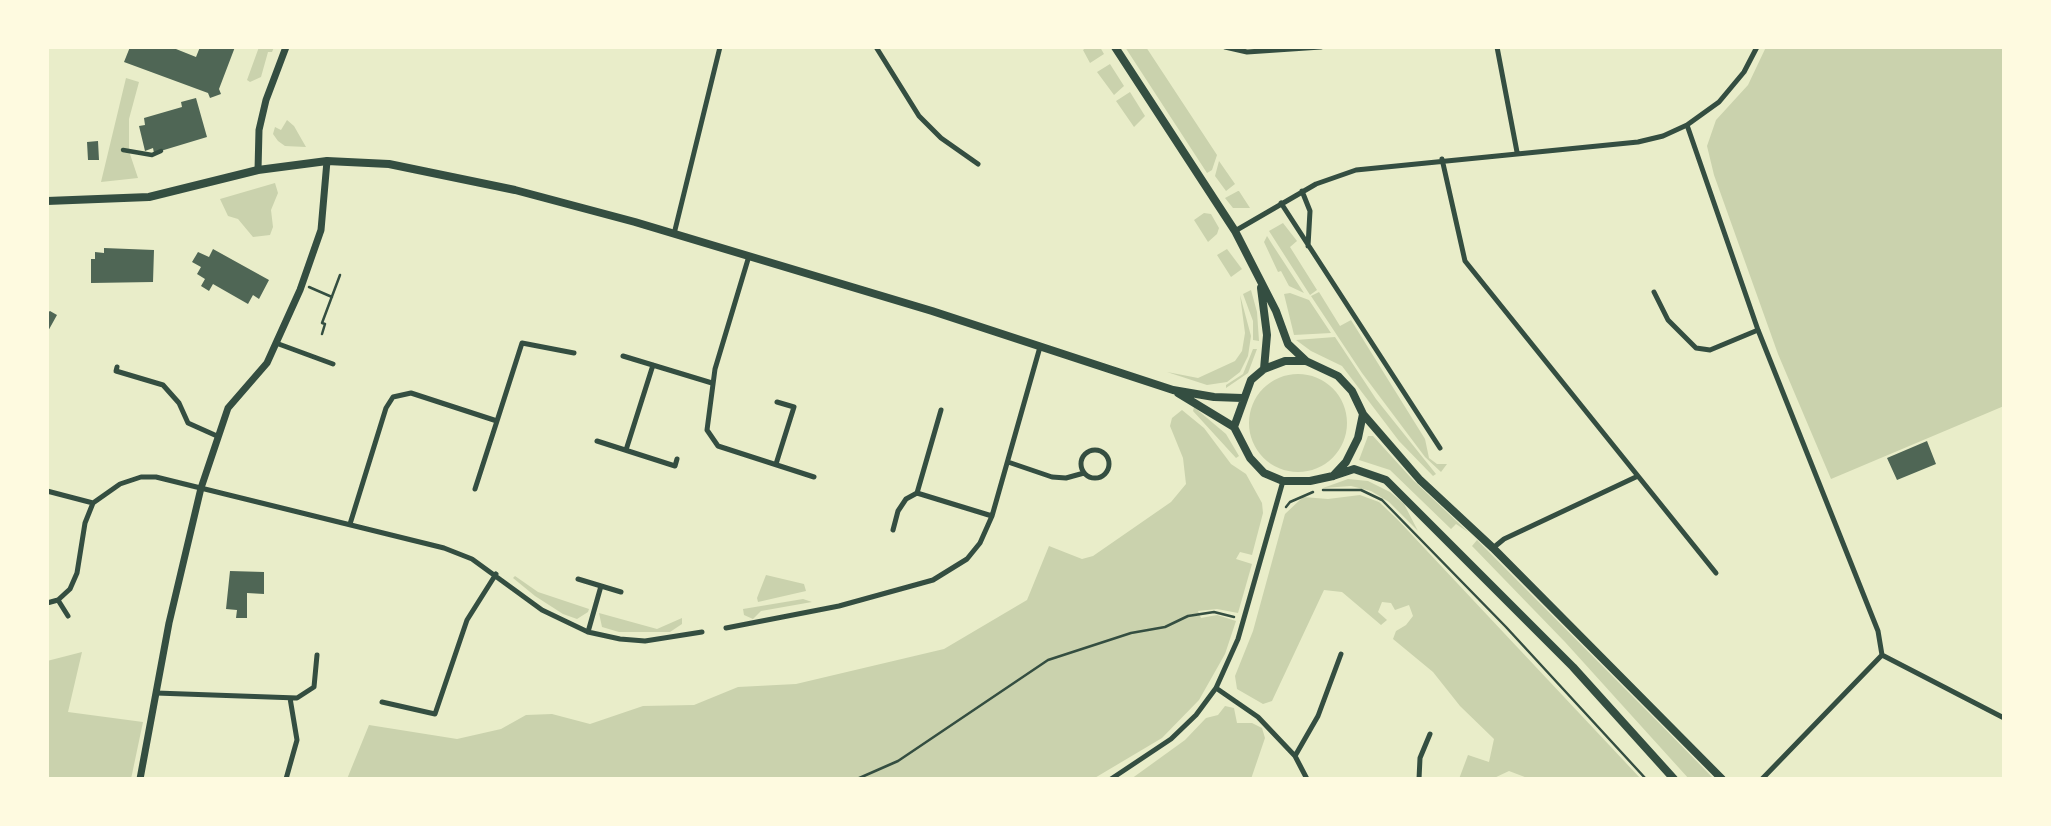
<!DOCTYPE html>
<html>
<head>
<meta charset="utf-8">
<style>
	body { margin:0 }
	#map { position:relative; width:2051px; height:826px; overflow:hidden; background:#e9edc9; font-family:"Open Sans",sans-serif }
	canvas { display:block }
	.frame { position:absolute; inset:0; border:49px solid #fefae0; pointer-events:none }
</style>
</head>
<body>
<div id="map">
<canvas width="2051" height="826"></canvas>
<div class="frame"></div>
</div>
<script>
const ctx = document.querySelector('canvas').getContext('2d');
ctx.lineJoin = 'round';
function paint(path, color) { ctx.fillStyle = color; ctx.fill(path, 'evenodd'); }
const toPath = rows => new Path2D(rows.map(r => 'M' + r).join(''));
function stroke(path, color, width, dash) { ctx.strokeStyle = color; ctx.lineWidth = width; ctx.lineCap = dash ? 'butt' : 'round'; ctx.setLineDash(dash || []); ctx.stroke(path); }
const green = toPath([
	[259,47,274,47,272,52,268,52,261,77,250,82,247,80],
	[1087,47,1100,47,1104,54,1090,63,1083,50],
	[1125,47,1146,47,1217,155,1212,170,1207,173],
	[1766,47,2004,47,2004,406,1831,479,1778,354,1714,175,1707,146,1716,120,1748,85],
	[1110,64,1124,86,1114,95,1097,72],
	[126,78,139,82,129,119,129,151,138,178,101,182],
	[1130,92,1145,116,1134,127,1116,101],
	[287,120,294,126,306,147,285,146,278,141,273,134,275,127,281,130],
	[1219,161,1235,184,1226,191,1215,176],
	[275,183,278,193,271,210,273,227,270,235,253,237,238,219,228,216,220,199],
	[1238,191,1239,191,1250,208,1233,208,1225,198],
	[1204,213,1211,214,1219,228,1217,234,1208,242,1194,220],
	[1283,223,1297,241,1290,247,1317,290,1310,295,1269,231],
	[1267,236,1272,244,1304,293,1289,286,1281,271,1278,272,1264,242],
	[1227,249,1242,269,1231,277,1217,255],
	[1251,290,1257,312,1259,341,1253,340,1253,321,1243,294],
	[1319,292,1340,326,1351,320,1425,439,1429,458,1437,464,1447,464,1441,472,1425,457,1362,373,1311,296],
	[1290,293,1309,300,1331,333,1294,335,1284,294],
	[1240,295,1251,336,1248,356,1240,372,1227,382,1207,385,1167,372,1198,378,1235,361,1242,351,1245,333],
	[1335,337,1376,399,1436,474,1433,476,1399,441,1342,366,1311,351,1296,340],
	[1253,349,1257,349,1248,373,1226,388,1226,385,1243,374],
	'1249 423a49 49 0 1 1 98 0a49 49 0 1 1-98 0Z',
	[1194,407,1226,434,1239,456,1236,458,1193,411],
	[1182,410,1204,428,1231,464,1246,474,1262,503,1263,513,1252,555,1240,552,1236,559,1252,564,1238,613,1217,609,1198,611,1201,618,1217,615,1236,621,1225,654,1199,700,1162,738,1093,779,347,779,369,725,457,739,501,729,526,715,552,714,590,724,643,706,694,705,738,687,796,684,944,649,1027,600,1049,546,1082,559,1093,556,1171,502,1186,484,1183,458,1170,426,1172,418],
	[1368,436,1373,436,1413,480,1468,532,1456,524,1451,529,1390,470,1359,460],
	[1348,479,1368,481,1390,492,1404,504,1418,531,1389,502,1371,491,1351,486,1323,488],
	[1360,495,1379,502,1397,519,1641,779,1530,779,1509,771,1492,779,1459,779,1468,755,1489,762,1494,739,1460,706,1433,672,1393,639,1396,631,1406,625,1413,616,1409,605,1395,610,1391,603,1382,602,1378,612,1387,620,1381,625,1342,592,1324,590,1272,701,1263,704,1237,689,1235,676,1253,631,1285,514,1303,497,1328,499],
	[1477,540,1663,727,1714,779,1689,779,1565,642,1472,546],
	[766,575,804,584,806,591,758,602,757,598],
	[515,576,538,592,589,609,588,612,577,619,563,614,535,596,513,578],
	[803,599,812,602,761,611,753,619,744,615,743,609],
	[599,613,657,629,682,618,682,624,670,632,619,632,602,627],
	[82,652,68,712,143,722,131,779,47,779,47,661],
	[1225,706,1234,708,1237,723,1252,723,1262,728,1265,738,1251,779,1131,779,1185,740,1206,718,1218,715]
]);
const building = toPath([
	[130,47,171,47,196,57,200,47,235,47,219,89,221,94,210,98,208,93,124,62],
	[196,98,207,137,154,153,153,148,145,151,139,126,145,125,144,118,182,107,181,102],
	[98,141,99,160,88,160,87,142],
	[104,248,154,250,153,282,91,283,91,259,95,259,95,252,104,253],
	[213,249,269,280,259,299,253,295,248,304,213,284,209,291,201,286,205,279,197,274,201,267,192,262,198,252,209,257],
	[50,311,57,315,47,333,47,313],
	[1927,441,1936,464,1897,480,1887,458],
	[230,571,264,572,264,594,247,593,247,618,236,618,237,610,226,609]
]);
const path = toPath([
	[309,287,332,297],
	[322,334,325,324,322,323,340,275],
	[1323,490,1361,490,1382,500,1506,627,1646,779],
	[1286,507,1290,502,1313,492],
	[857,779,898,761,1048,660,1131,633,1165,627,1188,616,1214,612,1234,617]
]);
const pedestrian = toPath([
	[123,150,152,155,161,151]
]);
const minor = toPath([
	[876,47,919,116,941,138,978,164],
	[1225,47,1247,52,1321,47],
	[1497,47,1517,152],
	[1687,125,1758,330,1878,631,1882,655,1762,779],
	[1442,159,1465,261,1716,573],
	[1302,191,1310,211,1308,246],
	[1281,203,1440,448],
	[1235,231,1316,184,1356,170,1638,142,1663,136,1687,125,1719,102,1744,72,1757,47],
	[674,234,720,47],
	[749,256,715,369,707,430,718,446,814,477],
	[1654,292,1668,320,1696,348,1710,350,1758,330],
	[276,343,333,364],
	[623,356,712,383],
	[117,367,116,371,163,385,179,403,188,423,217,436],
	[941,410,917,493,992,516],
	[597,441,675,466,677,459],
	'1081 464a14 14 0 1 1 28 0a14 14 0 1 1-28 0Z',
	[626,450,653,365],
	[1008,462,1052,477,1066,478,1084,473],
	[776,464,794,407,777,402],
	[475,489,497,421],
	[47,491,93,503],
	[350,524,386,408,393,397,411,393,497,421,522,343,574,353],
	[893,530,898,511,906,499,917,493],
	[1493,548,1504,539,1638,476],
	[578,579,621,592],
	[58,600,68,616],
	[47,603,58,600,70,589,77,573,85,523,93,503,120,484,141,477,156,477,444,548,472,559,542,610,588,632,620,639,645,641,702,632],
	[726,628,839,606,933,580,967,559,980,543,992,516,1040,347],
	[588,632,601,586],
	[1882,655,2004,718],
	[1216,688,1258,717,1295,756,1307,779],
	[156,693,297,698,314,687,317,655],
	[382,702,435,714,467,620,496,574],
	[1295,756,1318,716,1341,654],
	[286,779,297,740,290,698],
	[1111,779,1171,739,1196,715,1216,688,1238,639,1283,481],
	[1419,779,1420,758,1430,734]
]);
const tertiary = toPath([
	[258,170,259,130,266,100,286,47],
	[140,779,169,623,201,488,228,408,267,363,300,290,321,230,327,161]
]);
const secondary = toPath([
	[1115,47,1235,231,1276,311,1288,344,1306,361],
	[47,201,149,197,258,170,327,161,389,164,515,190,635,222,932,311,1173,390,1214,397,1242,398],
	[1261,288,1267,335,1264,369],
	[1178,393,1234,427],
	[1363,414,1420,480,1493,548,1722,779],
	[1333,476,1346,462,1358,438,1363,414,1352,391,1338,376,1306,361,1285,361,1264,369,1251,380,1234,427,1250,458,1264,473,1283,481,1310,481,1333,476,1354,469,1386,480,1573,667,1674,779]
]);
paint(green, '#cad2ad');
paint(building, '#4f6655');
stroke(path, '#344e41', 2.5);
stroke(pedestrian, '#344e41', 4.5);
stroke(minor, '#344e41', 5);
stroke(tertiary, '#344e41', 7);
stroke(secondary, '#344e41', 8);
</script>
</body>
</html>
